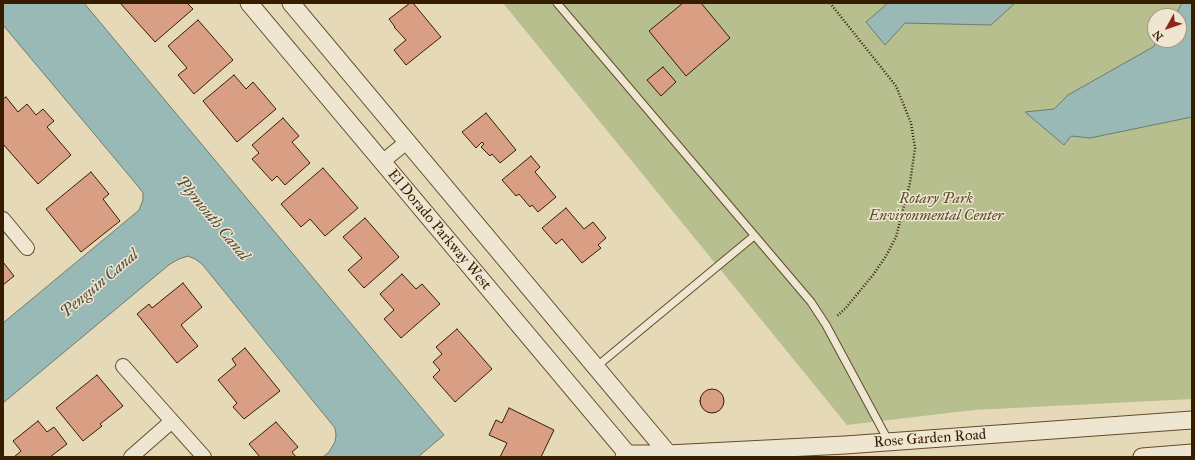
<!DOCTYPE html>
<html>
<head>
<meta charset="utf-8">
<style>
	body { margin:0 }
	#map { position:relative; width:1195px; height:460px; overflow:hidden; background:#e6d9b8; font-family:"IM FELL Great Primer",serif }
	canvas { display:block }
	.frame { position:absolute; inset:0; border:4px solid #371d00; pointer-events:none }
	.north { position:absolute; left:1147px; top:8px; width:40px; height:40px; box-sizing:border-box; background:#efe6d1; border:1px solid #a5967d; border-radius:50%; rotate:230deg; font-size:11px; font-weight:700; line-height:16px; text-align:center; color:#371d00 }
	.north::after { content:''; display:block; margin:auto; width:14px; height:18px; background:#8f2418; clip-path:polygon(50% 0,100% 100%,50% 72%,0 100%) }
</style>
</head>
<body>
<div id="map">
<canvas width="1195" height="460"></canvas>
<div class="frame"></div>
<div class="north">N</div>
</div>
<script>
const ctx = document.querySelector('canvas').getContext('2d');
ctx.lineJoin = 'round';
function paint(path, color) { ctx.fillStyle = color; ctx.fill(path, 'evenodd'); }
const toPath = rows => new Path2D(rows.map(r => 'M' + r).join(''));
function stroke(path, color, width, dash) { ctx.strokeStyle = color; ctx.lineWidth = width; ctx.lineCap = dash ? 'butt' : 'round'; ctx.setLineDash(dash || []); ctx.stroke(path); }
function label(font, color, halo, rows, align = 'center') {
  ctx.font = font + ' "IM FELL Great Primer",serif'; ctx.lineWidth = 3; ctx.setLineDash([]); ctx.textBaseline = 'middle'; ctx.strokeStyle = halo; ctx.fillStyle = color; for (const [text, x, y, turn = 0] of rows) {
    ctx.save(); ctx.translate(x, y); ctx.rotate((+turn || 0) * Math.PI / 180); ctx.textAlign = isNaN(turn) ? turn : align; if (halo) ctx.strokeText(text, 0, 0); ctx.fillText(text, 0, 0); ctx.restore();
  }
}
const green = toPath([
	[503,3,1192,3,1192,399,974,410,847,425],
	[1155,16,1179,16,1179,40,1155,40]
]);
const water = toPath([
	[3,3,84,3,444,435,418,457,323,457,329,452,335,442,336,435,335,428,202,264,195,259,188,256,179,259,170,264,3,403,3,323,132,216,139,210,143,200,143,193,137,185,3,25,3,3],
	[888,3,1015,3,991,25,905,23,885,45,866,22,888,3],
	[1182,3,1192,3,1192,117,1090,138,1071,136,1064,145,1025,112,1054,109,1068,95,1153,47,1158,40,1179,40,1179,16,1175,16,1182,3]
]);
const building = toPath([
	[120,3,187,3,193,9,155,42,120,3],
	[410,3,413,3,441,37,406,65,394,50,406,40,394,27,395,27,389,19,410,3],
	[683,3,701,3,730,38,686,76,649,31,683,3],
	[198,20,233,60,194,94,178,75,187,68,168,46,198,20],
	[663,67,676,82,661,96,647,80,663,67],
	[234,75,246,89,253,82,276,109,237,142,203,101,234,75],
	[6,97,18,112,27,104,36,115,43,109,54,121,47,127,71,155,38,184,3,144,3,99,6,97],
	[486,113,516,150,500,163,492,154,490,156,481,147,484,144,482,142,476,148,462,132,486,113],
	[283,118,299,136,292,142,310,163,285,185,277,176,272,181,252,159,259,153,252,145,283,118],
	[531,156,540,167,535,172,556,197,538,212,532,205,530,207,519,194,516,196,502,180,531,156],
	[323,168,358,208,325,236,310,219,301,227,281,204,323,168],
	[91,172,109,194,103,199,120,221,81,252,46,209,91,172],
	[566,208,584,229,593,222,606,238,598,245,601,248,582,263,562,239,556,244,542,228,566,208],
	[365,218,399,257,364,288,348,270,362,258,343,237,365,218],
	[3,262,14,276,3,285,3,262],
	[402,274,416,289,422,284,440,304,401,338,384,319,394,310,380,294,402,274],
	[183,283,202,307,181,325,198,346,177,363,137,314,149,304,152,308,183,283],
	[457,329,492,369,455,402,433,377,440,370,433,362,442,354,436,347,457,329],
	[245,348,280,391,244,419,233,407,237,403,218,380,236,365,232,359,245,348],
	[97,375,123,406,100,424,102,426,83,441,56,408,97,375],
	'700 401a12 12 0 1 1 24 0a12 12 0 1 1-24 0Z',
	[509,408,554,430,541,457,500,457,507,443,489,435,496,420,502,423,509,408],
	[38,421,47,432,54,427,67,444,50,457,14,457,21,451,13,441,38,421],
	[276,422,298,447,292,452,296,457,260,457,249,444,276,422]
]);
const path = toPath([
	[830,3,896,86,911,123,915,148,910,183,896,237,886,256,873,275,845,309,836,317]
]);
const service = toPath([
	[557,3,811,302,826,325,889,442],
	[596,367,754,236]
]);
const minor = toPath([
	[382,162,408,141],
	[3,219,27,248],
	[123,366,204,457],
	[131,457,172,421]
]);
const tertiary = toPath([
	[249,3,630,457],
	[291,3,671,457],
	[624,457,627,454,668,454,845,445,1192,420],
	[1142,457,1192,453]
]);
const parkNames = [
	["Rotary Park",936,199],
	["Environmental Center",936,216]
];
const streetNames = [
	["El Dorado Parkway West",439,230,50],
	["Rose Garden Road",930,439,-4]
];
const waterNames = [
	["Plymouth Canal",212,219,50],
	["Penguin Canal",100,284,-40]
];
paint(green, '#b7bf8e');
paint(water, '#98b9b6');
stroke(water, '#717b6d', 1);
paint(building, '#d89f84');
stroke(building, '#371d00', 1);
stroke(service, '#634c2e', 9);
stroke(minor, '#634c2e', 16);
stroke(tertiary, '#634c2e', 19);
stroke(path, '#371d00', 2.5, [1, 2]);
stroke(service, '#efe6d1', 7);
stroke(minor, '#efe6d1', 14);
stroke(tertiary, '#efe6d1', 17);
label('italic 15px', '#5d4e2b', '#efe6d1', parkNames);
label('15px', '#371d00', '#efe6d1', streetNames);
label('italic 16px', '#544c37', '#efe6d1', waterNames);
</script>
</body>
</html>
